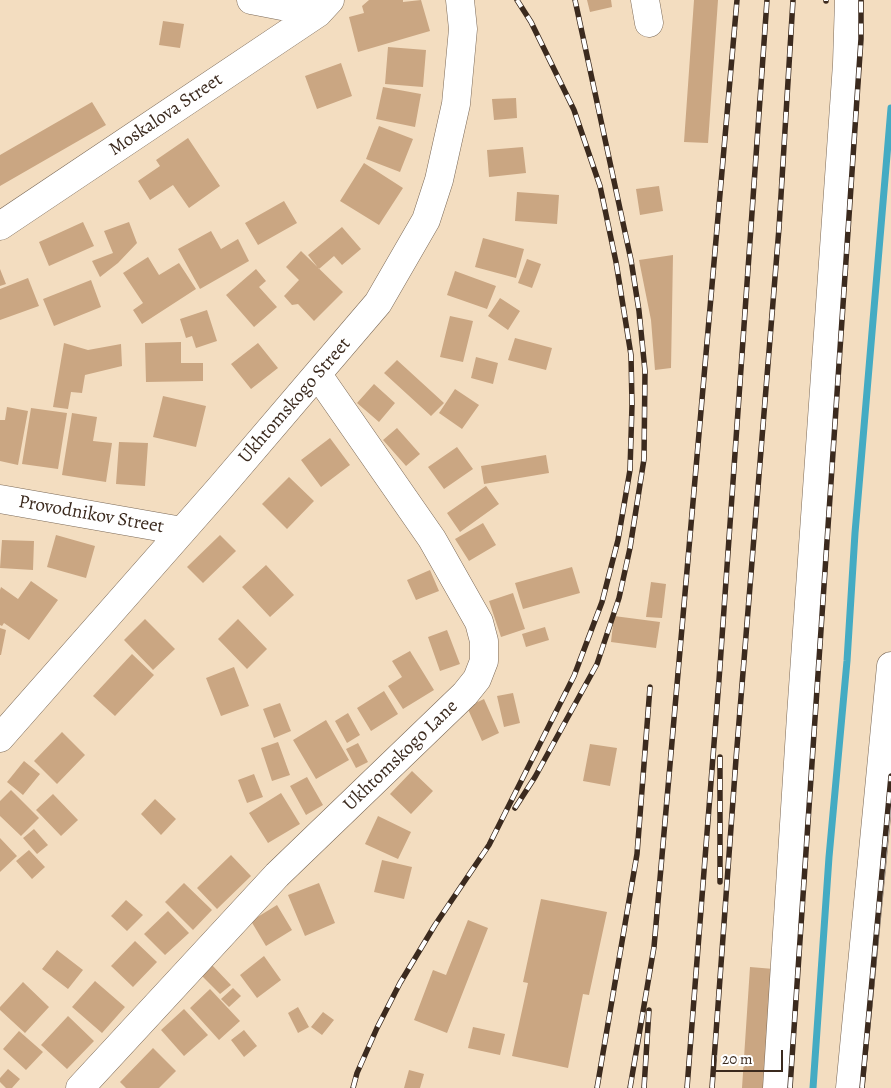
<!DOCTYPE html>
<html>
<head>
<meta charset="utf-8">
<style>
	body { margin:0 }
	#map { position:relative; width:891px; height:1088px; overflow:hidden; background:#f3ddc0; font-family:Alegreya,serif }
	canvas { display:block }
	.scale { position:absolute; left:714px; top:1050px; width:69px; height:22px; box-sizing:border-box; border:2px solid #3b2a1e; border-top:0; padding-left:6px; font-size:15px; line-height:18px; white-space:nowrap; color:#3b2a1e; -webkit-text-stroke:4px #fff; paint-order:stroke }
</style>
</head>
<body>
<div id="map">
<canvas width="891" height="1088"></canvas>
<div class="scale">20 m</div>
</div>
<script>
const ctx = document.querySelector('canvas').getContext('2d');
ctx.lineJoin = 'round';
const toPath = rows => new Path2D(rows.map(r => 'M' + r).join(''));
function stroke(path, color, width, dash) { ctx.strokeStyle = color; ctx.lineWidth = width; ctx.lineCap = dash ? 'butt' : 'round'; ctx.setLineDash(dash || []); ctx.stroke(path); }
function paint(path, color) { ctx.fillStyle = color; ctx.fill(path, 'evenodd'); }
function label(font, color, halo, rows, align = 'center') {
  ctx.font = font + ' Alegreya,serif'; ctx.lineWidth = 5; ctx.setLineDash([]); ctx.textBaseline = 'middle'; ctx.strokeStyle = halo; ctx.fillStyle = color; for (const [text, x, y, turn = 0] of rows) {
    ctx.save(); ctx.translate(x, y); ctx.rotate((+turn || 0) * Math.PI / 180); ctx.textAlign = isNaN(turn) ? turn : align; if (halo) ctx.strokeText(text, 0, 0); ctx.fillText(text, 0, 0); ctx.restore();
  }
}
const stream = toPath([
	[813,1088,829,857,847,661,855,533,891,108]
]);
const building = toPath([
	[369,0,403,0,403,2,421,0,430,31,358,52,349,17,364,13,362,6],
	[587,0,611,0,612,7,590,12],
	[694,0,718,0,708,143,684,142],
	[163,21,184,24,180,48,159,45],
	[388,47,426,50,423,87,385,84],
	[341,63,352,96,317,109,305,76],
	[383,87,421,94,415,127,376,119],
	[516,98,517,118,494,120,492,99],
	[92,102,106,125,0,186,0,155],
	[379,126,413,139,400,172,366,159],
	[188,138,220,186,189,208,173,185,150,200,138,181,160,166,156,160],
	[523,147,526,173,489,177,487,150],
	[364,163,403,188,379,225,340,201],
	[659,186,663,211,640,215,636,189],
	[517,192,559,195,557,224,515,221],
	[284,201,297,223,258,245,245,223],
	[83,222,94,246,49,266,39,242],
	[129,222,137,243,118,263,100,277,92,261,113,253,104,231],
	[342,227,361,249,342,265,334,256,319,269,308,255],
	[211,231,221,249,238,239,249,261,200,289,178,249],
	[483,238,524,249,516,278,475,267],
	[301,251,343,292,314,321,298,304,292,305,284,296,299,280,286,267],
	[673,255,671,368,655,370,651,320,639,260],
	[148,257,159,275,179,263,196,289,142,324,133,310,143,303,123,273],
	[527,259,541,264,532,288,518,283],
	[0,269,6,284,0,286],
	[256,269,266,281,259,287,277,307,254,327,226,295],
	[455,271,496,286,487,309,447,295],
	[28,278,39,306,0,320,0,289],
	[91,280,101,307,54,326,43,299],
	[500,298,520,311,508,330,488,316],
	[207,310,217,341,196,348,192,336,186,338,180,319],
	[450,316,473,321,463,362,440,357],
	[515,338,552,348,546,370,508,360],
	[181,342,181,363,203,363,203,381,146,382,145,343],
	[64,343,88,350,121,344,122,366,85,375,82,393,71,392,68,409,53,407],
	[258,343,278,368,251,389,231,364],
	[476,357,498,363,493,384,471,378],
	[397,360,444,403,431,416,384,373],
	[374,384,395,403,379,422,357,403],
	[455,389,479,405,462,429,439,413],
	[163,396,206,406,196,447,153,437],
	[7,407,28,411,18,465,0,461,0,420,5,420],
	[31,408,67,413,58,469,22,464],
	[72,413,97,417,93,441,112,443,106,482,62,475],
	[397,428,420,454,406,466,383,440],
	[330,438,350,465,321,487,301,460],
	[119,442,148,443,145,486,116,484],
	[457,447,473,469,444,489,428,467],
	[546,455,549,473,484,484,481,466],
	[289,477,314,501,287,529,262,504],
	[486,486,499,504,460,532,447,513],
	[483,523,496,545,469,561,455,539],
	[56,535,95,546,86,578,47,567],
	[220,535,236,551,203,583,187,567],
	[2,540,34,541,33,570,0,568],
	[266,565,294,595,270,617,242,587],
	[572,567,580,593,523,609,515,583],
	[430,570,439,591,416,600,407,580],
	[31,581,58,600,29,640,4,623,2,626,0,625,0,590,1,587,18,599],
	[651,582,666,584,662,618,646,617],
	[513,593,525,629,501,637,489,601],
	[614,616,660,622,656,648,611,642],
	[145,619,175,649,153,670,124,640],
	[238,619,267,649,247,669,218,639],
	[545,627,549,640,526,647,522,634],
	[0,628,6,630,1,655,0,655],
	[447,630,460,664,440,671,428,637],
	[410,651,434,690,403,709,388,686,402,677,392,661],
	[132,654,154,675,115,716,93,696],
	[234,667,249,706,221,716,206,678],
	[384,691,398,714,371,731,357,708],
	[513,693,520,723,504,727,497,696],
	[484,699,499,733,482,741,467,707],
	[280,703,291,731,274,738,263,709],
	[348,713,360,735,347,743,335,721],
	[326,720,349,760,316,779,293,740],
	[62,732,85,755,57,784,34,761],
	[278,742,290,775,272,781,261,748],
	[358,743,368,762,356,768,346,749],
	[590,744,617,748,610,786,583,781],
	[24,761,40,774,23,795,7,782],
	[412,771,433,791,411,814,390,794],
	[254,774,263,797,247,803,238,780],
	[307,777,323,805,306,815,290,786],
	[11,790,39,818,21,836,0,816,0,801],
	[281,793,300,824,268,843,249,813],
	[53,794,78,820,61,836,36,810],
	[155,799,176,819,161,835,141,814],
	[378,816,411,832,398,859,365,844],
	[34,829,48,845,37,854,23,838],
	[0,838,17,856,0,872],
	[29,850,45,867,32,879,16,861],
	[231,855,251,876,217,909,197,888],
	[382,860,412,867,404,899,374,892],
	[184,883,212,910,193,930,165,902],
	[319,883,335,923,305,936,288,895],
	[541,899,607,912,589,995,583,994,568,1068,512,1056,528,983,523,982],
	[126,900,143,915,127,931,111,916],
	[277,905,292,930,266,946,251,921],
	[168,911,189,933,165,955,144,934],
	[468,920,488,928,447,1033,414,1020,433,970,446,975],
	[135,941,157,962,133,987,111,966],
	[57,950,83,970,68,989,42,969],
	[264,956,281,980,257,998,240,975],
	[212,965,231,985,220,994,201,975],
	[750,967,774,969,766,1088,742,1088],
	[95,981,125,1007,102,1033,72,1007],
	[23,982,49,1007,25,1033,0,1010,0,1007],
	[233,988,241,996,229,1007,221,999],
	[210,989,240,1021,219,1040,190,1008],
	[298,1007,309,1027,298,1033,288,1013],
	[184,1009,208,1035,184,1056,161,1030],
	[323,1012,334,1020,322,1035,311,1027],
	[68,1016,94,1041,67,1069,41,1045],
	[473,1027,505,1034,500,1055,468,1048],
	[244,1030,257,1046,244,1057,231,1040],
	[19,1031,43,1052,26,1070,3,1049],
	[153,1048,176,1071,159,1088,126,1088,120,1082],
	[8,1069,20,1079,12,1088,6,1088,0,1082,0,1078],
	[409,1070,424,1074,420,1088,404,1088]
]);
const minor = toPath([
	[251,0,318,13],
	[645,0,649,23],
	[0,226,318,13,330,0],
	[0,499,182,531],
	[0,738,220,488,378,303,426,220,439,180,456,104,463,29,460,0],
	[80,1088,277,875,465,694,477,679,484,661,484,641,479,622,432,539,318,375],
	[777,1088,801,716,847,64,849,0],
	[850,1088,891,666]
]);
const rail = toPath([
	[826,1,826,0],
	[720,757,720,882],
	[515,808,535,777,597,664,619,598,630,548,644,459,645,371,639,311,631,260,575,0],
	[353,1088,357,1073,377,1028,400,983,435,925,489,845,574,676,602,602,618,540,630,470,632,405,631,355,616,262,600,186,574,110,531,22,517,0],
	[597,1088,637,854,650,687],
	[630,1088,654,947,737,0],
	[644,1088,649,1010],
	[687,1088,719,680,767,0],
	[712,1088,736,759,779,228,793,0],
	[790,1088,861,39,861,0],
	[862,1088,891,776]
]);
const streetNames = [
	["Moskalova Street",166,115,-34],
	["Ukhtomskogo Street",295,401,-49],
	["Provodnikov Street",91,515,10],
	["Ukhtomskogo Lane",401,756,-44]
];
stroke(stream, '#44abc3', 7);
paint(building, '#caa682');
stroke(minor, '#7b6957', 29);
stroke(minor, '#fff', 28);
stroke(rail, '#3b2a1e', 5.5);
stroke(rail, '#fff', 4, [11]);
label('19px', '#3b2a1e', '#fff', streetNames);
</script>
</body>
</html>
